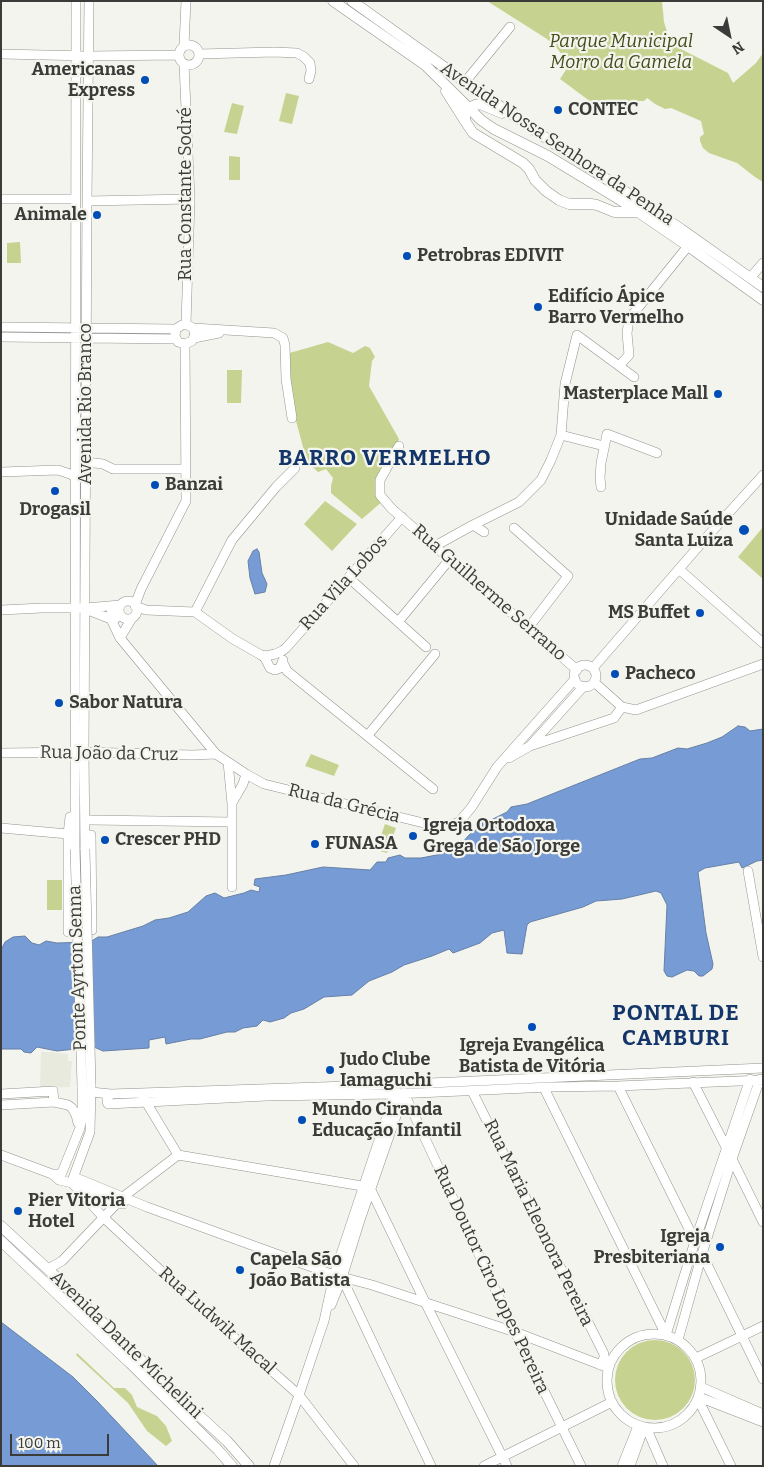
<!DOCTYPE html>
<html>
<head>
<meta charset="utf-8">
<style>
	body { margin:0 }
	#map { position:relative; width:764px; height:1467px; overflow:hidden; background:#f3f4ed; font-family:Bitter,serif }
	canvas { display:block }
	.frame { position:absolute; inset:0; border:2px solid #3b3c39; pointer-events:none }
	.north { position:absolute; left:704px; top:10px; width:50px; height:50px; -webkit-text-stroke:4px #f3f4ed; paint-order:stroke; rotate:146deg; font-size:14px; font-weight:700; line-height:20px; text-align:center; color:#3b3c39 }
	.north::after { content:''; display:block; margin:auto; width:18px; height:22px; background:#3b3c39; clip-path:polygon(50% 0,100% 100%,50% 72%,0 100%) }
	.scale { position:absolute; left:10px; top:1434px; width:99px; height:22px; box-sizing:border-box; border:2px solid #3b3c39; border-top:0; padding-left:6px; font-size:15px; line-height:18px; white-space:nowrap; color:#3b3c39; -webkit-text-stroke:4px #f3f4ed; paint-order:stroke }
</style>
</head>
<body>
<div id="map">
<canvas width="764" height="1467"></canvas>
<div class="frame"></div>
<div class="north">N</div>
<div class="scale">100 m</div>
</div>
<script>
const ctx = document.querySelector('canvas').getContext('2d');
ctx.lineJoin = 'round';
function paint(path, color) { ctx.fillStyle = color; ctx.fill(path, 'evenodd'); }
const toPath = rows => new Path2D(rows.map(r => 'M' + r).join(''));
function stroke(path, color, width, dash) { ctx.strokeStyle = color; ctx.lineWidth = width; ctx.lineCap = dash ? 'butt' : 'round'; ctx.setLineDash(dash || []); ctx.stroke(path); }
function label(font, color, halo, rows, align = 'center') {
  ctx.font = font + ' Bitter,serif'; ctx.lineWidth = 4.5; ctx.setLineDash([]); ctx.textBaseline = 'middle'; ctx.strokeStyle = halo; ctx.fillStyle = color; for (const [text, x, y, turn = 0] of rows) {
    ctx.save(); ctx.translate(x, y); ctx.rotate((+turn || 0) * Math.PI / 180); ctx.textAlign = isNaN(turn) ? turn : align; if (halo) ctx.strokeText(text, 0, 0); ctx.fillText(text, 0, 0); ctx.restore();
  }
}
const built = toPath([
	[41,1052,54,1052,55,1053,68,1054,68,1061,72,1061,70,1087,40,1088]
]);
const green = toPath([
	[487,1,662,1,664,22,671,44,728,73,733,83,756,63,763,53,763,182,755,177,737,163,709,153,703,148,700,141,700,137,704,134,701,121,671,108,665,109,655,104,647,98,644,101,636,101,630,108,591,102,560,79,571,62,563,56,555,46,547,39],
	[286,93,299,96,292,124,279,121],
	[232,103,244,106,237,134,224,132],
	[229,156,240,157,240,180,229,180],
	[20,242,21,263,7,263,7,243],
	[328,342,353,353,365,346,370,348,375,357,372,361,369,386,399,439,381,487,384,500,362,519,331,493,331,486,333,478,326,469,318,472,307,462,295,417,286,354],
	[227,370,242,370,241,403,227,403],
	[325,501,357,524,332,551,304,524],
	[763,527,763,579,738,557],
	[311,754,339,765,334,776,305,766],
	[385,824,396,828,387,853,376,850],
	[47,880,62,880,62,910,47,910],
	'615 1380a40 40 0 1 1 80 0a40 40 0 1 1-80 0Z',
	[77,1353,114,1388,125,1388,132,1395,137,1407,157,1416,166,1426,172,1441,166,1446,147,1431,128,1403,76,1355]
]);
const water = toPath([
	[257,549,259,552,262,573,267,584,265,592,255,594,250,578,248,561,253,551,257,549],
	[738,726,745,727,750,731,763,729,763,860,757,861,742,868,739,862,705,868,698,872,706,933,713,964,712,969,703,976,699,976,694,971,687,970,672,977,667,976,664,971,667,905,661,893,656,891,622,899,596,901,583,907,530,922,527,925,522,954,507,953,504,930,492,933,480,943,453,953,449,949,432,956,404,965,392,972,369,981,352,995,324,997,304,1009,291,1013,284,1018,270,1022,263,1020,257,1026,243,1028,235,1032,227,1032,200,1039,191,1039,166,1044,165,1037,149,1040,149,1048,103,1051,94,1047,57,1051,37,1047,31,1053,24,1052,21,1049,1,1049,1,950,5,942,13,937,25,936,32,943,39,945,46,941,57,943,90,942,98,937,107,937,143,926,155,920,169,918,188,912,206,896,215,893,224,898,244,893,251,890,259,892,260,887,254,885,255,879,286,875,323,867,370,870,377,862,386,862,388,858,400,855,405,858,421,858,442,854,461,844,470,834,483,825,480,821,483,819,487,822,507,812,511,807,527,804,640,759,652,758,678,748,687,749,707,743,722,737,738,726],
	[1,1322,73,1377,98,1402,158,1466,1,1466,1,1322]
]);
const minor = toPath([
	'179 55a10 10 0 1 1 20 0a10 10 0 1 1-20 0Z',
	[184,46,186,1],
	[1,54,88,56,178,55],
	[199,54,274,52,297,53,304,57,310,63,311,71,309,79],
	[184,64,190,199,186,324],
	[465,82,510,27],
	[1,199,76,199],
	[87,201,190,199],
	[750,278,763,263],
	[1,327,176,329],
	[193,328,195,334,192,341,185,344,178,342,175,336,176,329,182,325,186,324,193,328,274,333,283,338,285,345,286,379,292,418],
	[1,337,176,339],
	[194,338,219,333],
	[619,366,629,355,627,333,629,319,688,246],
	[561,435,604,446],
	[399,446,380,480,380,495,392,509,577,670],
	[86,462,103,464,113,469,185,469],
	[1,472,58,470,70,474,75,477],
	[601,487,600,478,601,463,607,434,657,453],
	[473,525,484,532],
	[514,528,568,576,529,627],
	[435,546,473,525,519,502,541,480,551,460,561,435,565,384,577,335,634,377],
	[680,570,763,643],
	[349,578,426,647],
	'119 610a9 9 0 1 1 18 0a9 9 0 1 1-18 0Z',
	[135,605,141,589,186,501,185,344],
	[116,606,111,613,111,619,120,638,216,754,246,774,264,784,440,827,448,826,459,822,471,808,497,767,575,679],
	[135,606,146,610,195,612],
	[1,610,42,608,86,608,120,605],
	[88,610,111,619,116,618],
	[195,612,232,540,276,487,295,468],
	[195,612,233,639,261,655,265,658,270,668,275,670,280,668,283,660],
	[398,622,450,559],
	[120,638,132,618],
	[261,655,266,656,275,654,282,651,286,648,402,517],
	[283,663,287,671,433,789],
	'574 676a11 11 0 1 1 22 0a11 11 0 1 1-22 0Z',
	[593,668,705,539,763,475],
	[594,682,622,707,636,710,763,664],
	[368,735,435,654],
	[530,746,584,686],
	[1,753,84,752,192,755,216,754],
	[509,758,530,746,614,718,622,707],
	[228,762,232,804,232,887],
	[232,803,243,784,246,774],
	[70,817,68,834,68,932,92,930,91,835],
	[90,820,231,822],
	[1,828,68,834],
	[75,849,76,1],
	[85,849,84,752,87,201,89,1],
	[748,871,763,957],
	[693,1082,727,1149],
	[618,1086,695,1241],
	[544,1088,666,1335],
	[472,1091,604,1354,604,1358,600,1365],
	[91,1092,111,1094,408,1084,763,1068],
	[404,1093,515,1332,581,1466],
	[1,1094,53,1091,54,1102],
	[111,1094,107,1098,107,1102,108,1104,266,1096,395,1094,550,1087,618,1086,763,1080],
	[143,1097,178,1155],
	[1,1105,54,1102,68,1105,72,1108,76,1115,78,1123],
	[1,1155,52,1174,58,1174],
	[178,1155,368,1187],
	[732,1159,763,1222],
	[52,1174,59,1180,72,1183,118,1203,123,1204],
	[74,1177,147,1207,334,1275,372,1285,515,1332,609,1368],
	[59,1180,80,1128,82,1117,82,1086],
	[72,1181,90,1132,91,1087],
	[72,1183,103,1217,200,1307,299,1395,354,1466],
	[370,1188,425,1302,507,1466],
	[702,1254,763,1379],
	[48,1269,62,1261,123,1197,178,1155],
	[342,1278,431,1466],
	[331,1305,342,1278,360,1220,404,1093],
	'607 1381a47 47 0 1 1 94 0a47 47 0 1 1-94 0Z',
	[666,1335,695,1241,750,1079],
	[678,1340,702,1254,732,1159,760,1079],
	[696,1358,763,1326],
	[701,1387,763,1414],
	[699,1397,763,1422],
	[698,1399,731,1466],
	[646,1427,663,1466],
	[274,1466,299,1395,324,1321,334,1275,396,1089],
	[484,1466,612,1402],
	[622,1466,638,1426],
	[630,1466,644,1427]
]);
const major = toPath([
	[333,1,425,65,481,120,494,129,548,156,622,201,688,246,763,300],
	[352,1,468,84,569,154,681,229,763,287],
	[446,91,465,121],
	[502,113,480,104,475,105,468,108,465,114,465,121,473,133,523,163,529,169,535,180,546,191,559,200,569,204,591,204,597,205,614,212,638,212],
	[1,1226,52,1273,181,1399,227,1441,249,1466],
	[1,1241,130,1363,218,1450,232,1466]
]);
const minorBridge = toPath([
	[75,849,82,1086],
	[85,849,91,1085]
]);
const markers = [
	[145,80,5,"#004db7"],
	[558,110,5,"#004db7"],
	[97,215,5,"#004db7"],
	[407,256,5,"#004db7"],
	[538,307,5,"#004db7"],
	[718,394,5,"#004db7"],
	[155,485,5,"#004db7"],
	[55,491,5,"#004db7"],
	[744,530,6,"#004db7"],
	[700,613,5,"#004db7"],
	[615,674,5,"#004db7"],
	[59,703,5,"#004db7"],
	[413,836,5,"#004db7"],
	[105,840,5,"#004db7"],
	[315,844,5,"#004db7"],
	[532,1027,5,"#004db7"],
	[330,1070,5,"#004db7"],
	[302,1120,5,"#004db7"],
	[18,1211,5,"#004db7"],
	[720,1247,5,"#004db7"],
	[240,1270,5,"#004db7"]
];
const parkNames = [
	["Parque Municipal",621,42],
	["Morro da Gamela",621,63]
];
const poiNames = [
	["Americanas",135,70,"right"],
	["Express",135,91,"right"],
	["CONTEC",568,110],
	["Animale",87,215,"right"],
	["Petrobras EDIVIT",417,256],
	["Edifício Ápice",548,297],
	["Barro Vermelho",548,318],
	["Masterplace Mall",708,394,"right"],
	["Banzai",165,485],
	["Drogasil",55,510,"center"],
	["Unidade Saúde",733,520,"right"],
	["Santa Luiza",733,541,"right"],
	["MS Buffet",690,613,"right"],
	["Pacheco",625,674],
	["Sabor Natura",69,703],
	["Igreja Ortodoxa",423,826],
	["Grega de São Jorge",423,847],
	["Crescer PHD",115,840],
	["FUNASA",325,844],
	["Igreja Evangélica",532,1046,"center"],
	["Batista de Vitória",532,1067,"center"],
	["Judo Clube",340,1060],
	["Iamaguchi",340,1081],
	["Mundo Ciranda",312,1110],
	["Educação Infantil",312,1131],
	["Pier Vitoria",28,1201],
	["Hotel",28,1222],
	["Igreja",710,1237,"right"],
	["Presbiteriana",710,1258,"right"],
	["Capela São",250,1260],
	["João Batista",250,1281]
];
const streetNames = [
	["Avenida Nossa Senhora da Penha",557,144,34],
	["Rua Constante Sodré",186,194,-90],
	["Avenida Rio Branco",86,404,-90],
	["Rua Vila Lobos",344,583,-48],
	["Rua Guilherme Serrano",489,593,41],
	["Rua João da Cruz",109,754,1],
	["Rua da Grécia",344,804,14],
	["Ponte Ayrton Senna",78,968,-92],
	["Rua Maria Eleonora Pereira",538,1223,64],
	["Rua Doutor Ciro Lopes Pereira",491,1280,65],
	["Rua Ludwik Macal",217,1321,42],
	["Avenida Dante Michelini",126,1345,44]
];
const districtNames = [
	["BARRO VERMELHO",385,459],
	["PONTAL DE",676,1014],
	["CAMBURI",676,1039]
];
paint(built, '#e7eadc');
paint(green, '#c6d390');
paint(water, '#779cd5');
stroke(water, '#657fa6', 1);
stroke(minor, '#93948e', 10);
stroke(major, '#93948e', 11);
stroke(minor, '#fff', 9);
stroke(major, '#fff', 10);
stroke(minorBridge, '#93948e', 10, []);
stroke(minorBridge, '#fff', 9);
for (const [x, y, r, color] of markers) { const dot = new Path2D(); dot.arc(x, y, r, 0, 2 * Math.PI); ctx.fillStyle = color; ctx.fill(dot); stroke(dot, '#f3f4ed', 2); }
label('italic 18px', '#444c18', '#f3f4ed', parkNames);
label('bold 18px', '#3b3c39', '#f3f4ed', poiNames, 'left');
label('18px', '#3b3c39', '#f3f4ed', streetNames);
ctx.letterSpacing = '1px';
label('bold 22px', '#14356a', '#f3f4ed', districtNames);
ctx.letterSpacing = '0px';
</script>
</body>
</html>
